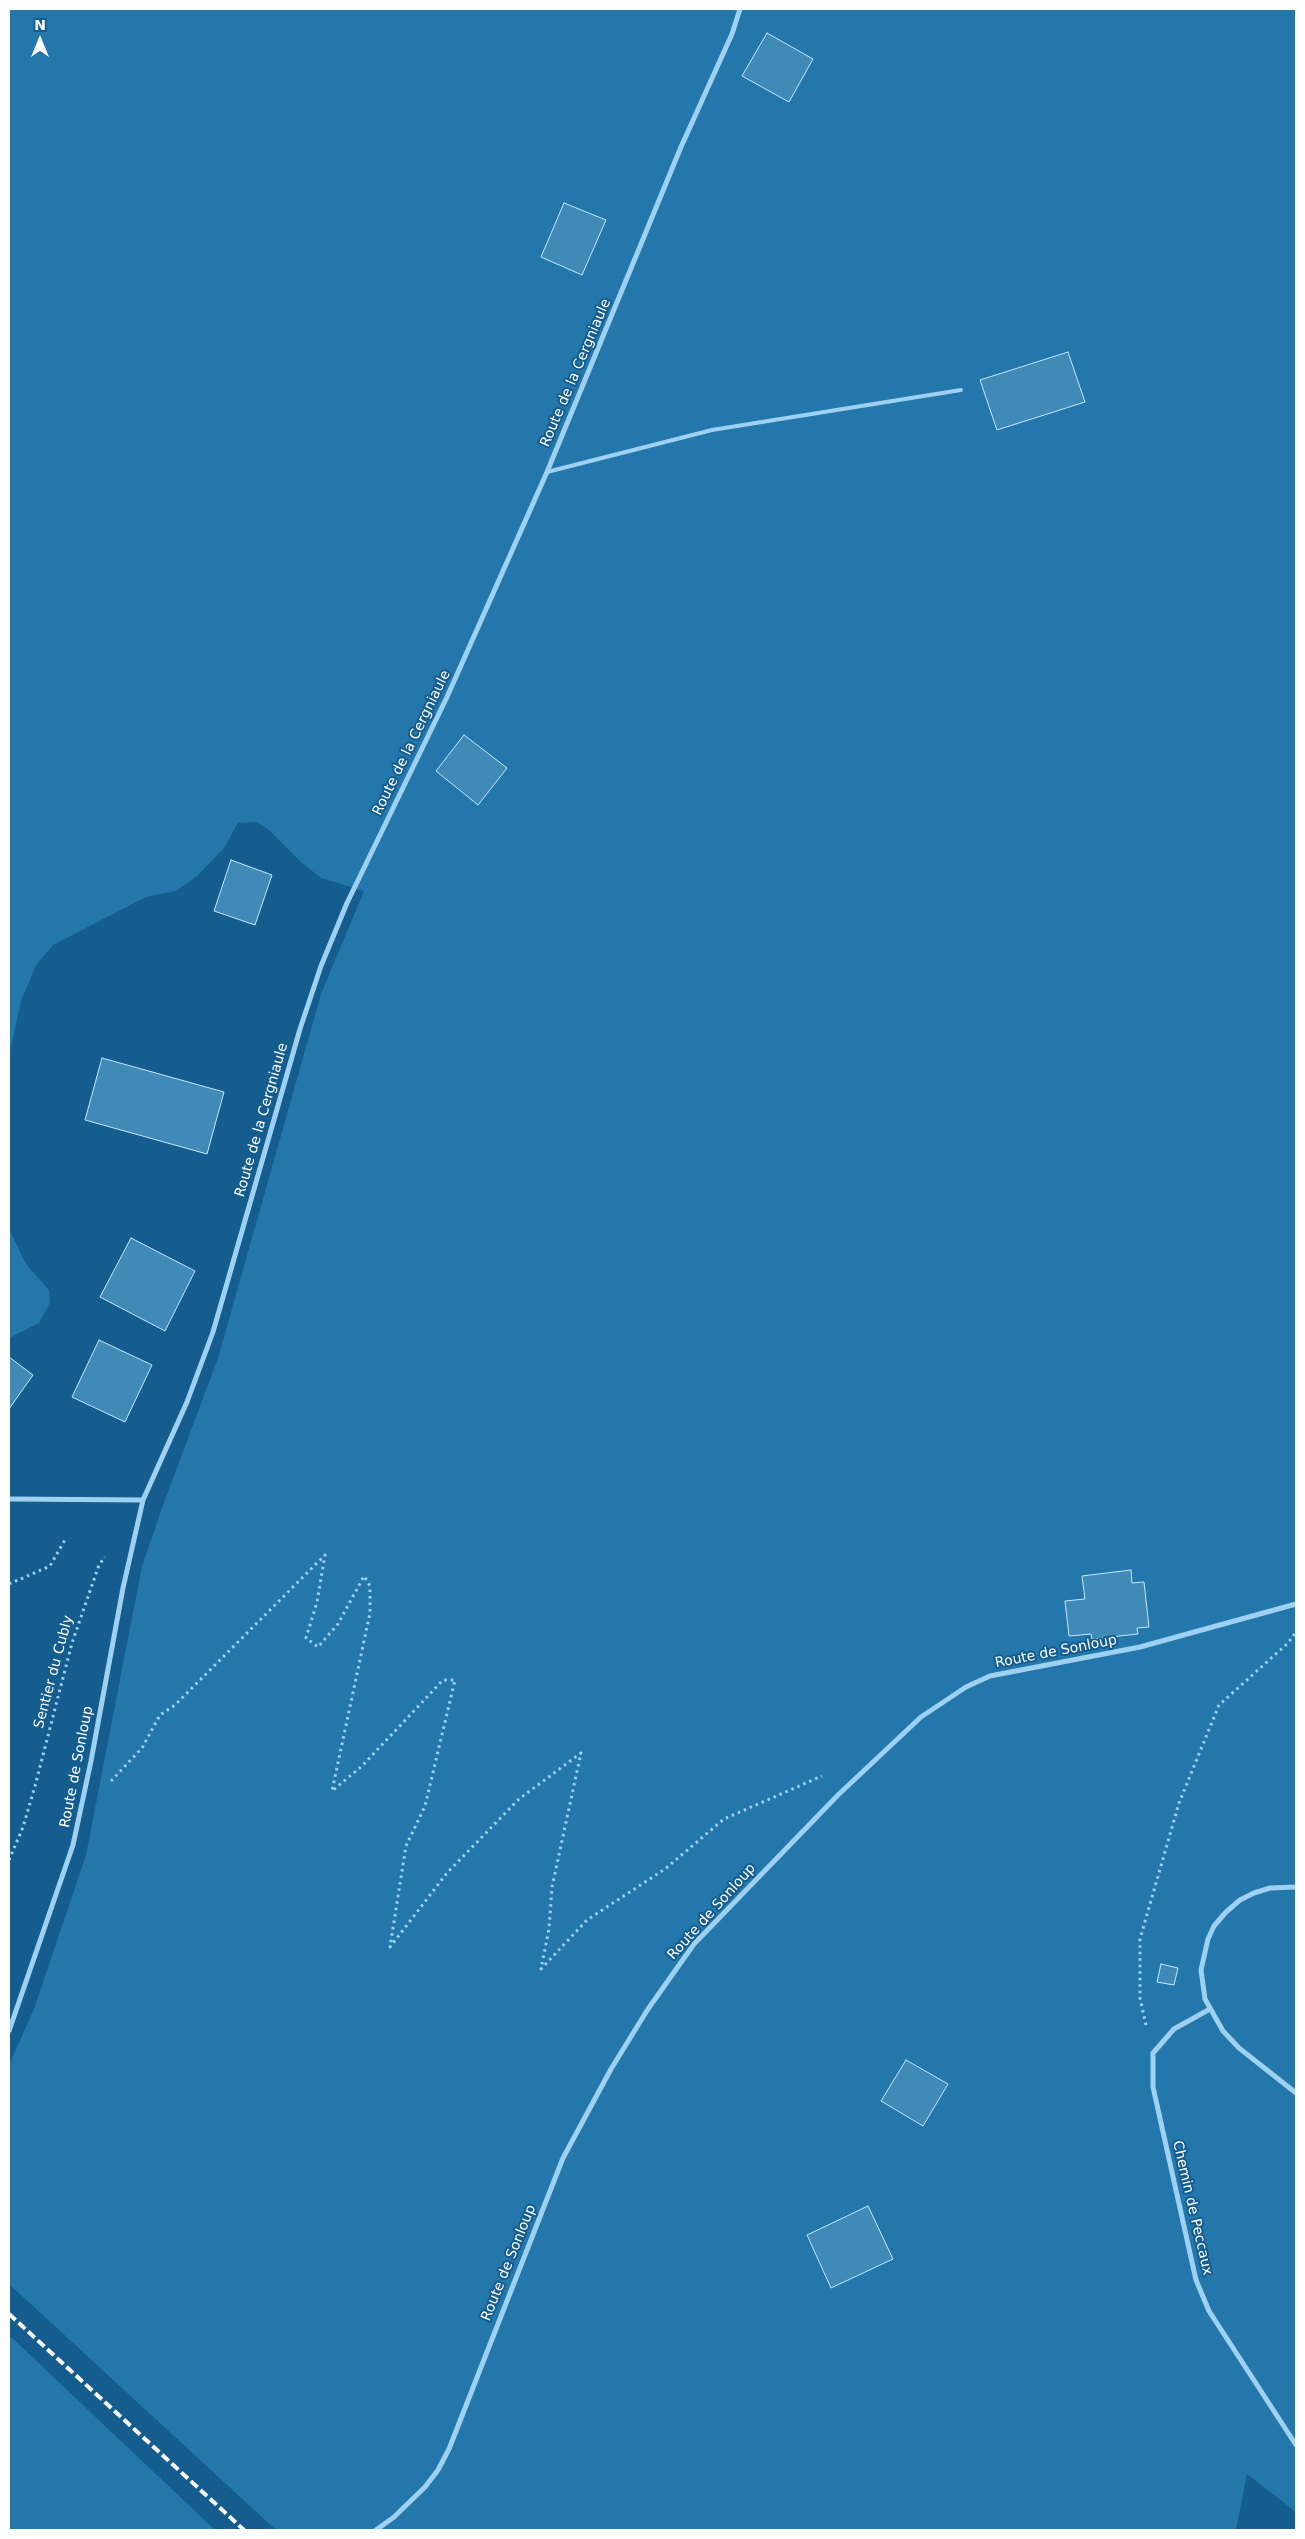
<!DOCTYPE html>
<html>
<head>
<meta charset="utf-8">
<style>
	body { margin:0 }
	#map { position:relative; width:1305px; height:2539px; overflow:hidden; background:#145d8e; font-family:"DejaVu Sans",sans-serif }
	canvas { display:block }
	.frame { position:absolute; inset:0; border:10px solid #fff; pointer-events:none }
	.north { position:absolute; left:15px; top:15px; width:50px; height:50px; -webkit-text-stroke:4px #145d8e; paint-order:stroke; rotate:0deg; font-size:14px; font-weight:700; line-height:20px; text-align:center; color:#fff }
	.north::after { content:''; display:block; margin:auto; width:18px; height:22px; background:#fff; clip-path:polygon(50% 0,100% 100%,50% 72%,0 100%) }
</style>
</head>
<body>
<div id="map">
<canvas width="1305" height="2539"></canvas>
<div class="frame"></div>
<div class="north">N</div>
</div>
<script>
const ctx = document.querySelector('canvas').getContext('2d');
ctx.lineJoin = 'round';
function paint(path, color) { ctx.fillStyle = color; ctx.fill(path, 'evenodd'); }
const toPath = rows => new Path2D(rows.map(r => 'M' + r).join(''));
function stroke(path, color, width, dash) { ctx.strokeStyle = color; ctx.lineWidth = width; ctx.lineCap = dash ? 'butt' : 'round'; ctx.setLineDash(dash || []); ctx.stroke(path); }
function label(font, color, halo, rows, align = 'center') {
  ctx.font = font + ' "DejaVu Sans",sans-serif'; ctx.lineWidth = 4; ctx.setLineDash([]); ctx.textBaseline = 'middle'; ctx.strokeStyle = halo; ctx.fillStyle = color; for (const [text, x, y, turn = 0] of rows) {
    ctx.save(); ctx.translate(x, y); ctx.rotate((+turn || 0) * Math.PI / 180); ctx.textAlign = isNaN(turn) ? turn : align; if (halo) ctx.strokeText(text, 0, 0); ctx.fillText(text, 0, 0); ctx.restore();
  }
}
const green = toPath([
	[9,9,1296,9,1296,2512,1247,2474,1236,2530,276,2530,9,2284,9,2065,34,2009,86,1855,142,1566,163,1505,218,1358,321,994,364,891,321,878,301,862,268,829,256,822,238,823,224,848,197,876,176,891,146,897,53,945,36,965,21,1001,9,1056],
	[9,1229,26,1264,49,1290,50,1303,39,1323,9,1338],
	[9,2335,215,2530,9,2530]
]);
const building = toPath([
	[767,33,813,59,789,102,742,76,767,33],
	[564,203,606,220,582,275,541,257,564,203],
	[1068,352,1085,402,997,430,980,380,1068,352],
	[464,735,507,768,478,805,436,771,464,735],
	[231,860,272,875,255,925,214,911,231,860],
	[102,1058,224,1092,207,1154,85,1120,102,1058],
	[131,1238,195,1271,165,1331,100,1297,131,1238],
	[99,1340,152,1365,125,1422,72,1397,99,1340],
	[9,1357,33,1375,9,1409,9,1357],
	[1131,1570,1132,1583,1144,1582,1149,1627,1137,1628,1138,1634,1092,1639,1091,1634,1069,1636,1065,1601,1085,1599,1082,1576,1131,1570],
	[1161,1964,1178,1968,1174,1985,1157,1982,1161,1964],
	[906,2060,948,2084,923,2126,881,2101,906,2060],
	[868,2206,893,2259,831,2288,807,2235,868,2206]
]);
const path = toPath([
	[9,1584,50,1566,66,1538],
	[111,1781,142,1748,160,1715,175,1705,325,1555,317,1602,306,1638,318,1647,338,1624,364,1576,370,1586,370,1613,332,1791,362,1766,443,1680,455,1680,425,1806,406,1846,390,1947,447,1873,519,1799,581,1753,552,1887,549,1929,541,1969,587,1920,665,1869,724,1819,822,1776],
	[9,1860,23,1827,35,1786,72,1643,99,1565,105,1557],
	[1146,2025,1140,1998,1140,1939,1179,1803,1219,1705,1288,1643,1296,1632]
]);
const service = toPath([
	[547,472,712,430,961,390]
]);
const minor = toPath([
	[9,1499,143,1500],
	[1296,1887,1270,1888,1254,1893,1240,1900,1226,1912,1214,1926,1208,1939,1201,1970,1205,1999,1223,2031,1239,2048,1296,2093],
	[1210,2009,1174,2029,1153,2053,1153,2087,1196,2280,1209,2311,1296,2445],
	[9,2031,73,1845,91,1761,123,1588,143,1500,187,1402,213,1332,300,1029,321,966,347,903,447,697,547,472,681,147,732,34,740,9],
	[376,2530,394,2517,425,2487,438,2470,449,2449,563,2158,611,2069,648,2009,694,1944,838,1795,921,1717,966,1687,990,1676,1140,1647,1296,1604]
]);
const rail = toPath([
	[9,2314,244,2530]
]);
const streetNames = [
	["Route de la Cergniaule",576,373,-67],
	["Route de la Cergniaule",412,743,-64],
	["Route de la Cergniaule",262,1120,-74],
	["Route de Sonloup",1056,1652,-11],
	["Sentier du Cubly",54,1672,-75],
	["Route de Sonloup",77,1767,-79],
	["Route de Sonloup",712,1912,-48],
	["Chemin de Peccaux",1192,2208,77],
	["Route de Sonloup",509,2263,-68]
];
paint(green, '#2377ab');
paint(building, '#408ab8');
stroke(building, '#c4e7fc', 1);
stroke(path, '#9ed1f1', 3, [2.5, 4]);
stroke(service, '#9ed1f1', 4);
stroke(minor, '#9ed1f1', 5);
stroke(rail, '#fff', 4, [9, 4]);
label('14px', '#fff', '#145d8e', streetNames);
</script>
</body>
</html>
